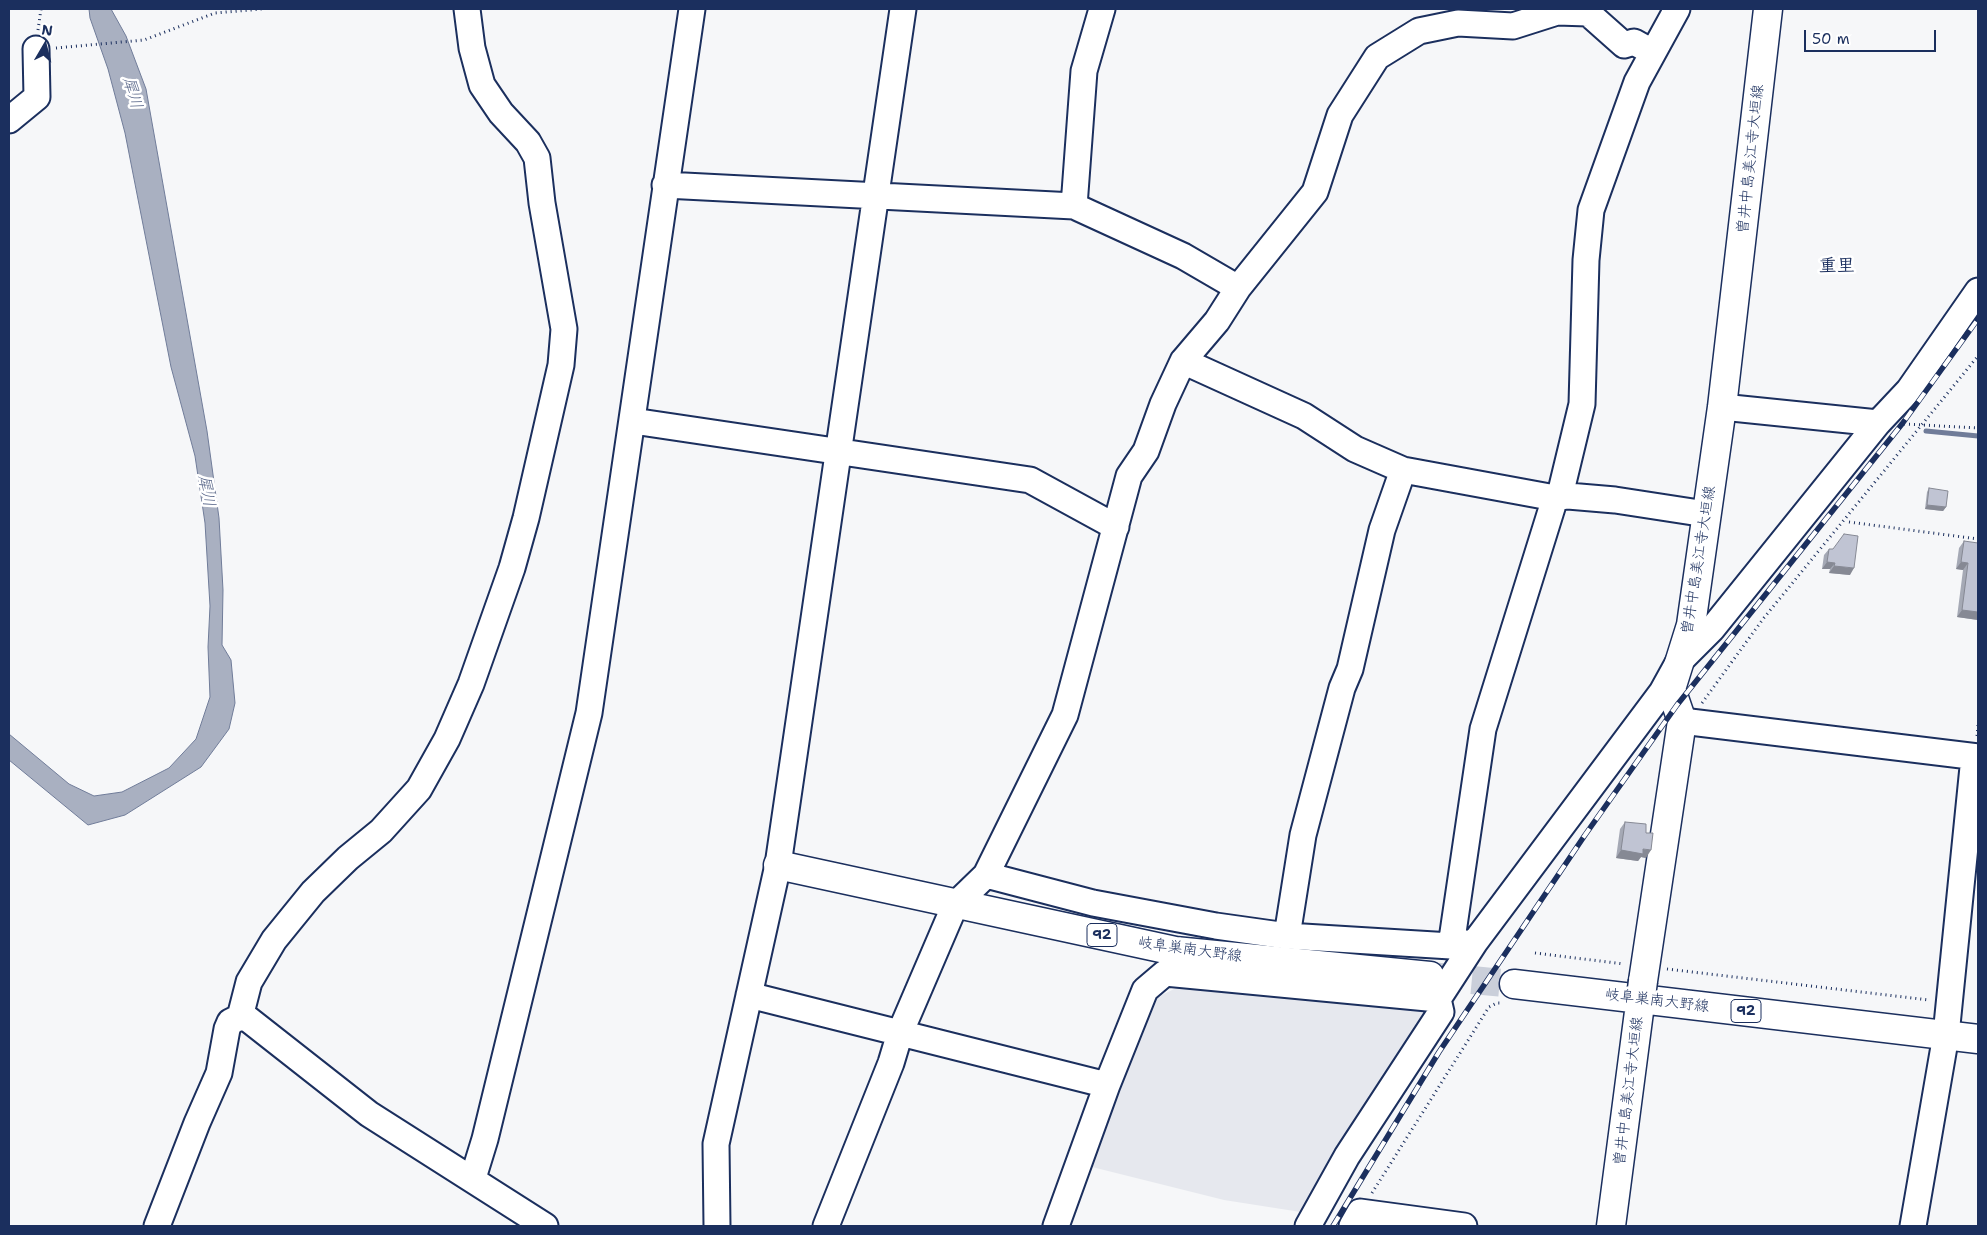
<!DOCTYPE html>
<html>
<head>
<meta charset="utf-8">
<style>
	body { margin:0 }
	#map { position:relative; width:1987px; height:1235px; overflow:hidden; background:#f6f7f9; font-family:"Shantell Sans",sans-serif }
	canvas { display:block }
	.frame { position:absolute; inset:0; border:10px solid #1b2f5e; pointer-events:none }
	.north { position:absolute; left:20px; top:20px; width:50px; height:50px; -webkit-text-stroke:4px #fff; paint-order:stroke; rotate:8deg; font-size:14px; font-weight:700; line-height:20px; text-align:center; color:#1b2f5e }
	.north::after { content:''; display:block; margin:auto; width:18px; height:22px; background:#1b2f5e; clip-path:polygon(50% 0,100% 100%,50% 72%,0 100%) }
	.scale { position:absolute; left:1804px; top:30px; width:132px; height:22px; box-sizing:border-box; border:2px solid #1b2f5e; border-top:0; padding-left:6px; font-size:15px; line-height:18px; white-space:nowrap; color:#1b2f5e; -webkit-text-stroke:4px #fff; paint-order:stroke }
</style>
</head>
<body>
<div id="map">
<canvas width="1987" height="1235"></canvas>
<div class="frame"></div>
<div class="north">N</div>
<div class="scale">50 m</div>
</div>
<script>
const ctx = document.querySelector('canvas').getContext('2d');
ctx.lineJoin = 'round';
function paint(path, color) { ctx.fillStyle = color; ctx.fill(path, 'evenodd'); }
const toPath = rows => new Path2D(rows.map(r => 'M' + r).join(''));
function stroke(path, color, width, dash) { ctx.strokeStyle = color; ctx.lineWidth = width; ctx.lineCap = dash ? 'butt' : 'round'; ctx.setLineDash(dash || []); ctx.stroke(path); }
function label(font, color, halo, rows, align = 'center') {
  ctx.font = font + ' "Shantell Sans","Klee One",sans-serif'; ctx.lineWidth = 5; ctx.setLineDash([]); ctx.textBaseline = 'middle'; ctx.strokeStyle = halo; ctx.fillStyle = color; for (const [text, x, y, turn = 0] of rows) {
    ctx.save(); ctx.translate(x, y); ctx.rotate((+turn || 0) * Math.PI / 180); ctx.textAlign = isNaN(turn) ? turn : align; if (halo) ctx.strokeText(text, 0, 0); ctx.fillText(text, 0, 0); ctx.restore();
  }
}
const built = toPath([
	[1182,985,1428,1008,1307,1213,1224,1200,1092,1167,1090,1162,1150,1001]
]);
const water = toPath([
	[89,9,111,9,126,36,146,89,207,431,219,518,223,590,222,645,231,660,235,703,229,729,201,767,125,815,88,825,9,760,9,734,69,784,94,796,122,792,169,768,196,739,210,697,208,647,210,606,205,523,195,456,171,367,125,133,108,69,90,18,89,9]
]);
const stream = toPath([
	[1926,431,1978,436]
]);
const majorTunnel = toPath([
	[1430,976,1514,984]
]);
const path = toPath([
	[38,30,41,9],
	[56,48,144,40,215,13,262,9],
	[1904,424,1978,428],
	[1849,522,1978,539],
	[1702,703,1763,619,1978,356],
	[1977,736,1978,725],
	[1535,953,1624,964],
	[1667,969,1929,1000],
	[1372,1193,1489,1007,1497,1003,1502,1003]
]);
const minor = toPath([
	[9,120,37,97,36,49],
	[665,185,1074,206,1183,256,1238,288],
	[1074,206,1084,71,1102,9],
	[1183,361,1304,416,1355,449,1403,470,1555,498,1568,496,1615,500,1706,514],
	[1722,407,1878,423],
	[633,421,1030,480,1116,527],
	[1682,721,1978,757],
	[986,875,1093,903,1216,926,1287,936,1451,946,1467,943],
	[1287,936,1303,835,1342,688,1350,669,1382,530,1403,470],
	[1451,946,1483,729,1555,498,1561,491,1582,404,1586,260,1591,210,1637,82,1677,9],
	[749,995,1107,1085],
	[240,1017,249,982,274,940,313,892,348,858,381,831,419,789,447,739,471,684,512,568,526,518,561,365,564,329,542,203,537,158,528,142,501,113,482,85,472,48,467,9],
	[473,1178,485,1139,589,713,692,9],
	[157,1226,197,1123,219,1073,227,1029,230,1022,240,1017,248,1019,369,1114,545,1226],
	[717,1226,716,1144,778,865,903,9],
	[826,1226,891,1063,900,1033,955,905,986,875,1065,715,1129,476,1146,451,1163,404,1183,361,1217,321,1238,288,1315,192,1340,115,1377,57,1419,31,1458,23,1513,26,1557,12,1588,13,1624,45,1634,42,1652,52],
	[1056,1226,1107,1085,1145,990,1165,973,1438,999],
	[1308,1226,1347,1156,1441,1012,1438,999,1475,942,1662,692,1678,663,1712,629,1878,423,1909,390,1978,291],
	[1352,1226,1360,1212,1464,1226],
	[1913,1226,1946,1035,1974,757]
]);
const major = toPath([
	[778,865,1175,951,1430,976],
	[1643,981,1682,721,1671,689,1691,625,1722,407,1768,9],
	[1514,984,1978,1039],
	[1611,1226,1640,1004]
]);
const rail = toPath([
	[1333,1226,1439,1052,1585,835,1677,705,1902,424,1978,319]
]);
const majorBridge = toPath([
	[1640,1004,1643,981]
]);
const wall = toPath([
	[1929,488,1946,507,1943,511,1925,509,1927,492],
	[1964,541,1978,620,1957,617,1963,570,1956,569,1959,548],
	[1829,549,1850,575,1829,573,1830,569,1822,569,1824,555],
	[1625,822,1646,858,1641,857,1638,861,1616,858,1620,829]
]);
const shadedWall = toPath([
	[1927,505,1946,507,1943,511,1925,509],
	[1827,562,1835,563,1830,569,1822,569],
	[1961,562,1968,563,1963,570,1956,569],
	[1834,566,1854,568,1850,575,1829,573],
	[1962,610,1978,612,1978,620,1957,617],
	[1643,849,1651,850,1646,858,1641,857,1638,861,1616,858,1621,850]
]);
const building = toPath([
	[1929,488,1948,491,1946,507,1927,505,1929,488],
	[1844,534,1858,536,1854,568,1834,566,1835,563,1827,562,1829,549,1833,549,1844,534],
	[1964,541,1978,543,1978,612,1962,610,1968,563,1961,562,1964,541],
	[1625,822,1646,824,1646,833,1653,833,1651,850,1643,849,1643,854,1621,850,1625,822]
]);
const shields = [
	[1102,935,30],
	[1746,1011,30]
];
const shieldNames = [
	["92",1102,935],
	["92",1746,1011]
];
const streetNames = [
	["曽井中島美江寺大垣線",1751,159,-84],
	["曽井中島美江寺大垣線",1699,560,-81],
	["岐阜巣南大野線",1190,950,8],
	["岐阜巣南大野線",1657,1001,7],
	["曽井中島美江寺大垣線",1629,1091,-83]
];
const waterNames = [
	["犀川",132,93,74],
	["犀川",206,491,80]
];
const quarterNames = [
	["重里",1837,266]
];
paint(built, '#e6e8ee');
paint(water, '#a9b0c1');
stroke(water, '#707c99', 1);
stroke(stream, '#707c99', 5);
stroke(majorTunnel, '#cacfda', 28, [28, 14]);
stroke(minor, '#1b2f5e', 29);
stroke(major, '#1b2f5e', 31);
stroke(path, '#1b2f5e', 3, [1, 4]);
stroke(minor, '#fff', 25);
stroke(major, '#fff', 28);
stroke(rail, '#1b2f5e', 5.5);
stroke(rail, '#fff', 4, [11]);
stroke(majorBridge, '#1b2f5e', 31, []);
stroke(majorBridge, '#fff', 28);
paint(wall, '#a5a9b5');
paint(shadedWall, '#868994');
paint(building, '#c0c4d3');
stroke(building, '#868994', 1);
for (const [x, y, w] of shields) { const box = new Path2D(); box.roundRect(x - w / 2, y - 11.5, w, 23, 4); ctx.fillStyle = '#fff'; ctx.fill(box); stroke(box, '#1b2f5e', 1); }
label('bold 14px', '#1b2f5e', null, shieldNames);
label('15px', '#1b2f5e', '#fff', streetNames);
label('italic 16px', '#4d5c81', '#fff', waterNames);
label('bold 18px', '#1b2f5e', '#fff', quarterNames);
</script>
</body>
</html>
